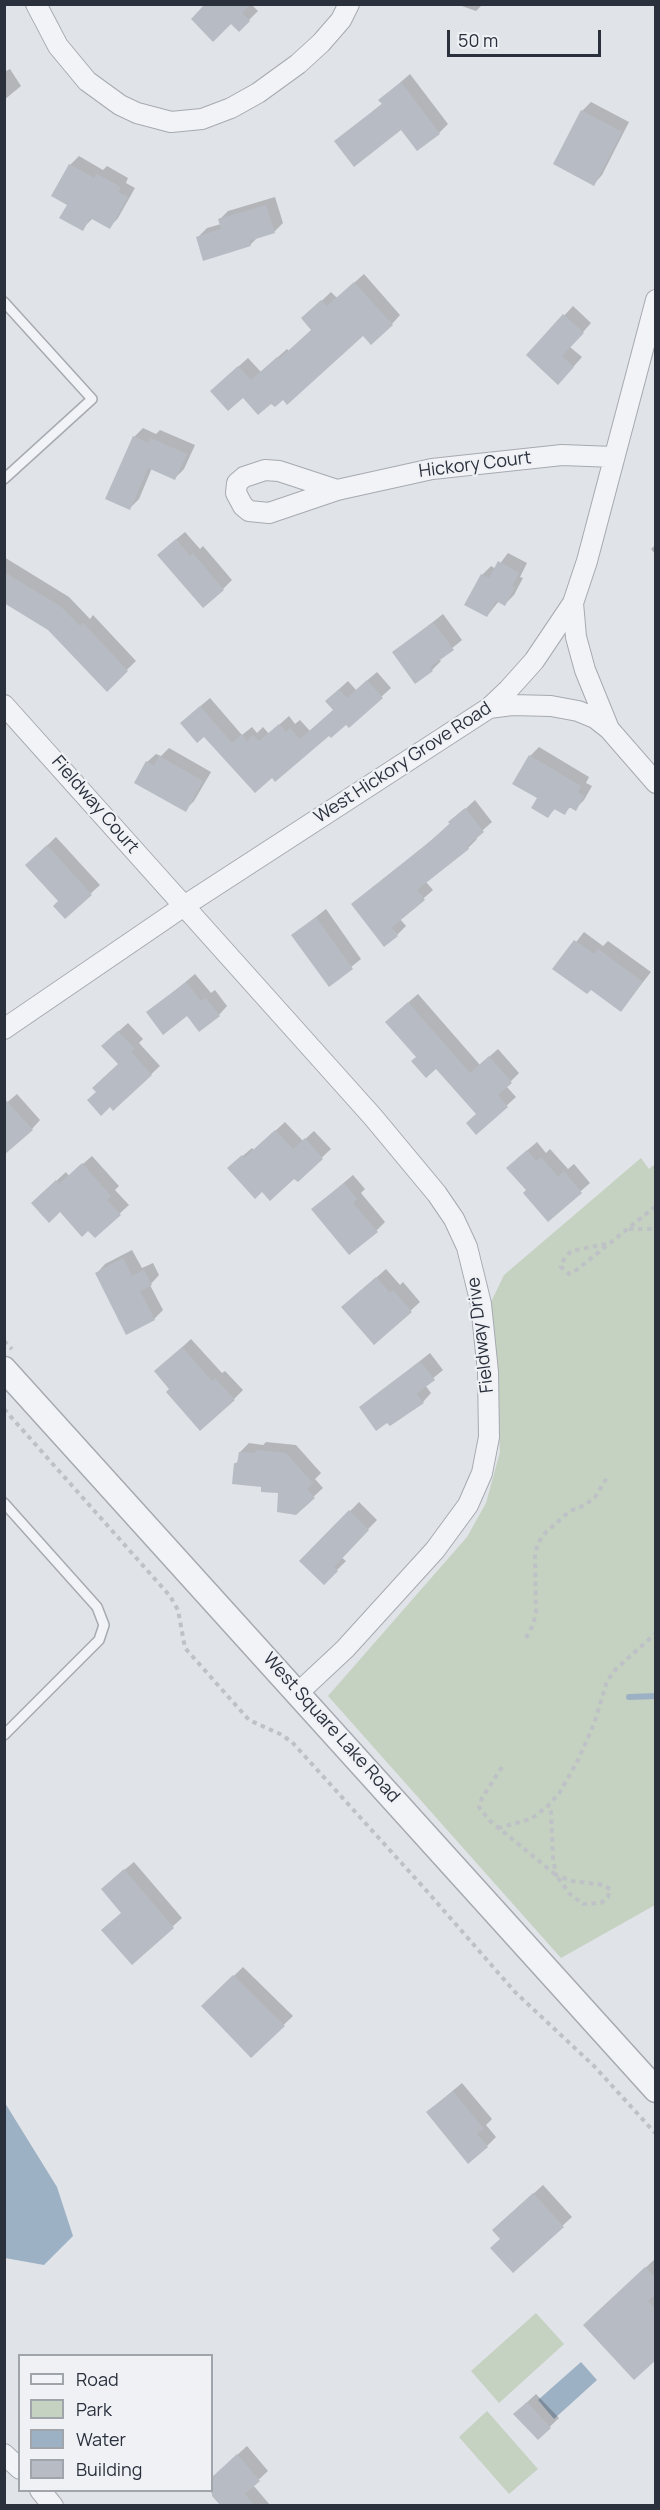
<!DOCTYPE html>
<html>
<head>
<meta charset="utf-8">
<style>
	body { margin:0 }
	#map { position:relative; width:660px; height:2510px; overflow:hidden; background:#e0e3e7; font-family:Manrope,sans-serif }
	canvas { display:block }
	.frame { position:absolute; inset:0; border:6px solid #2a313d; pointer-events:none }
	.legend { position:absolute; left:18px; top:2354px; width:195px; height:138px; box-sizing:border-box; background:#eff1f5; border:2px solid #a0a4ab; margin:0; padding:8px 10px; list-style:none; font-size:18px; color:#2a313d }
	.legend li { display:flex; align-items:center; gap:12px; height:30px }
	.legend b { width:30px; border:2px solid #a0a4ab }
	.scale { position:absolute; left:447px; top:30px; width:154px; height:27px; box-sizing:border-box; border:3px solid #2a313d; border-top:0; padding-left:8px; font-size:18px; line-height:21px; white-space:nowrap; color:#2a313d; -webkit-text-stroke:4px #eff1f5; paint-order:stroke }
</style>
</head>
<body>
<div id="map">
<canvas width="660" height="2510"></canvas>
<div class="frame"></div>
<ul class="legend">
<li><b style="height:8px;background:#f2f3f6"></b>Road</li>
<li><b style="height:16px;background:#c5d1c1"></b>Park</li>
<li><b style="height:16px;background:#9db1c5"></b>Water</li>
<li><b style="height:16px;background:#b7bcc4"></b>Building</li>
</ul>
<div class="scale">50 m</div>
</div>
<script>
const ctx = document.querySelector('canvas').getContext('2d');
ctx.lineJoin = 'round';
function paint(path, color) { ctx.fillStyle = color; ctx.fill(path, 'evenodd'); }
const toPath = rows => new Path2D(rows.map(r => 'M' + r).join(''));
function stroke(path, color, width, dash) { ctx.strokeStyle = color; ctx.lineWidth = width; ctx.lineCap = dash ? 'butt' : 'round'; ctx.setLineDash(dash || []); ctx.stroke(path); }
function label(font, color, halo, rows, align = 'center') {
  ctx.font = font + ' Manrope,sans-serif'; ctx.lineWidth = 4.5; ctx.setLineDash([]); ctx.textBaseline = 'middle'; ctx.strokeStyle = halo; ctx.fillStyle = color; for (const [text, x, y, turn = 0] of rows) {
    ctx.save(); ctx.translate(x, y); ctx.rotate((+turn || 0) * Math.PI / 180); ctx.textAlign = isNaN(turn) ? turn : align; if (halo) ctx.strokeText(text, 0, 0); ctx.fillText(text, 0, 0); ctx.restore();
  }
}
const green = toPath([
	[641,1158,649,1169,655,1164,655,1905,561,1958,328,1696,467,1537,486,1503,500,1452,491,1302,504,1275],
	[536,2313,564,2344,499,2403,471,2371],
	[487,2411,538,2469,509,2494,459,2437]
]);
const water = toPath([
	[5,2103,57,2187,73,2236,44,2265,5,2258],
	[581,2362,597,2380,554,2419,538,2400]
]);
const shadow = toPath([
	[207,4,251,4,258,11,239,30],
	[456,4,483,4,476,11],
	[10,69,21,86,4,100,4,72],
	[410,74,448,124,439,133,418,149,401,128,336,141,383,103,380,100],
	[591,102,629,122,602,175,594,184,582,111],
	[79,156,103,170,107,166,128,178,126,183,135,188,118,218,110,227,93,218,82,229,69,204,70,165],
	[275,197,283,223,274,232,259,236,250,245,198,237,207,228,221,224,219,220,228,211],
	[364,274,400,315,392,324,364,334,283,398,271,401,243,396,221,382,248,358,261,372,287,349,289,351,313,330,312,310,331,292,337,298],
	[573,306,591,323,570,347,582,357,567,374,528,355],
	[143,428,156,434,160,430,195,445,184,469,175,478,152,468,139,499,130,508,134,437],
	[185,532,200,549,203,546,232,580,223,589,168,546],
	[656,544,656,555,651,549],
	[508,553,527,563,520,577,523,578,514,595,505,604,499,601,487,616,482,575,491,566,496,569],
	[4,557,69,597,90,619,93,615,136,661,107,689,49,629,4,601],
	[443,614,462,640,439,659,441,661,432,670,394,653],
	[377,672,391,688,349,726,346,722,329,733,275,780,191,714,210,698,242,735,252,727,257,733,263,727,269,734,289,716,295,724,300,720,310,731,335,709,336,692,348,681,356,690],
	[539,747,589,777,586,783,592,786,584,800,575,809,571,806,565,813,556,808,548,816,539,798,530,756],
	[169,748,211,772,194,801,185,810,147,762,156,754,161,756],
	[475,800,492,822,475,837,477,839,468,848,426,882,433,890,400,919,406,926,397,935,362,896,433,839],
	[56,837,100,885,65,917,60,901,36,856],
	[326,909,361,959,329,985,293,935],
	[584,932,603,946,608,941,651,972,621,1010,591,988,555,969],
	[195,974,211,993,215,990,227,1006,219,1015,148,1013],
	[418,994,480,1065,498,1049,519,1073,506,1086,516,1097,477,1133,477,1114,436,1067,418,1056,396,1013],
	[128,1023,143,1039,139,1043,160,1066,114,1109,120,1064,112,1037],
	[17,1094,40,1120,32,1129,4,1105],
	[285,1122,303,1141,314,1131,331,1149,298,1180,238,1160,252,1148,254,1150],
	[537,1142,546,1153,550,1149,568,1169,574,1164,590,1183,548,1220,527,1190,517,1159],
	[92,1156,119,1186,115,1190,129,1205,95,1236,42,1194,66,1172,69,1176],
	[353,1175,365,1189,361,1193,385,1222,376,1231,322,1201],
	[132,1250,142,1268,153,1263,159,1275,150,1285,163,1310,154,1319,97,1273,105,1264],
	[386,1269,400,1285,403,1282,420,1302,375,1343,352,1299],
	[191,1339,222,1373,225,1371,243,1390,234,1399,171,1389,165,1363],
	[430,1353,443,1370,425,1385,431,1393,423,1402,361,1408],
	[266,1442,296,1445,321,1473,315,1479,323,1488,296,1513,280,1492,263,1486,235,1464,239,1460,240,1452,249,1443,263,1445],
	[359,1502,377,1520,341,1557,346,1561,324,1583,301,1561],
	[134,1862,182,1918,132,1963,123,1912,112,1880],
	[243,1967,293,2016,251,2056,203,2006],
	[462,2083,492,2119,486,2125,496,2137,487,2146,437,2104],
	[543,2185,572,2217,513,2271,502,2238,503,2221],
	[655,2259,656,2260,656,2358,593,2316],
	[536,2394,559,2418,538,2438,524,2405],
	[247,2446,268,2471,253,2485,270,2505,222,2506,209,2490,212,2490,212,2478]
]);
const stream = toPath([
	[629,1697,656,1696]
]);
const building = toPath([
	[205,4,251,4,242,13,250,21,239,32,231,24,213,42,191,19],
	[401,82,440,134,417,151,401,130,354,167,334,141,382,104,378,100],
	[581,110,622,132,594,186,553,164],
	[69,164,94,178,97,174,121,187,118,192,128,197,110,229,90,218,83,231,59,218,67,205,51,196],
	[266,205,275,233,249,241,251,246,203,261,196,237,221,229,218,219],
	[354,282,393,325,371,345,363,336,287,405,283,400,275,407,271,404,258,415,243,398,228,411,210,391,238,366,251,380,277,357,279,359,311,330,301,318,321,300,327,306],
	[563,314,584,333,562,356,574,367,558,385,526,355],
	[133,436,148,443,150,438,187,454,175,480,148,468,130,510,105,499],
	[176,539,190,556,193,553,224,590,203,608,157,555],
	[498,561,519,573,512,586,515,587,505,606,496,601,487,617,464,605,481,574,489,578],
	[4,572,60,606,80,626,83,623,128,671,107,692,48,630,4,603],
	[433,622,454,650,430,667,433,671,415,684,392,652],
	[367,680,383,698,349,728,346,725,331,738,329,736,275,782,272,778,255,793,204,737,197,743,180,723,200,706,232,743,242,734,247,741,253,735,259,741,279,724,286,732,290,728,300,739,333,710,325,701,339,689,347,698],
	[529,755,581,786,578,792,584,796,576,811,569,807,565,815,554,809,548,818,531,808,537,798,512,784],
	[159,756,203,781,186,812,134,783,146,761,154,766],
	[465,808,484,832,467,846,469,849,417,890,425,900,391,928,398,936,384,947,351,904,422,848,450,824,448,822],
	[47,845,92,895,65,919,53,906,58,901,25,865],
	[316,917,353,969,329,987,291,935],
	[574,940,594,954,598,949,643,982,621,1012,591,990,587,994,552,969],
	[186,982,201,1001,206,998,220,1016,199,1032,187,1016,163,1035,146,1012],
	[408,1002,470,1073,489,1056,512,1083,498,1095,508,1107,476,1135,466,1123,476,1114,436,1069,426,1078,411,1061,416,1057,385,1022],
	[118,1031,135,1049,131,1052,152,1075,113,1111,110,1107,101,1116,87,1100,96,1092,92,1088,118,1064,101,1046],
	[4,1098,33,1130,4,1155],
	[275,1130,293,1149,305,1138,323,1159,298,1182,294,1179,270,1201,262,1192,255,1199,227,1168,242,1155,244,1158],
	[527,1150,536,1161,541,1157,558,1177,564,1171,582,1193,548,1222,523,1193,526,1190,506,1168],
	[82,1163,111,1196,107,1200,121,1215,95,1238,88,1231,82,1237,60,1212,49,1223,31,1203,56,1180,59,1184],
	[344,1183,357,1199,353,1203,378,1232,349,1255,311,1209],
	[123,1258,132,1276,144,1270,152,1285,140,1291,155,1320,126,1335,95,1273],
	[376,1277,390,1293,393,1290,412,1312,374,1345,341,1307],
	[182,1347,212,1381,215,1378,235,1400,200,1431,166,1392,169,1389,154,1371],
	[420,1361,435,1380,416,1394,424,1403,390,1426,387,1423,376,1431,359,1407],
	[256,1450,286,1453,313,1483,307,1489,315,1498,296,1515,277,1512,278,1493,261,1492,261,1487,232,1484,234,1463,237,1464,239,1452,255,1453],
	[349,1510,369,1530,334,1567,338,1571,324,1585,299,1561],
	[124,1869,174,1928,132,1965,101,1930,121,1913,101,1889],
	[233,1975,285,2026,251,2058,201,2006],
	[453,2091,484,2129,477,2134,488,2147,468,2164,426,2112],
	[533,2193,564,2227,513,2273,490,2248,500,2239,492,2230],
	[645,2267,656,2278,656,2294,648,2301,656,2310,656,2360,634,2380,583,2325],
	[527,2402,551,2428,538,2440,513,2414],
	[237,2454,260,2481,245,2494,254,2505,220,2505,212,2496,212,2477]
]);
const path = toPath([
	[629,1229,656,1229],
	[606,1244,571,1251,562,1262,561,1267,569,1274,574,1272,656,1206],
	[4,1341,12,1349],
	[4,1409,170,1596,178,1610,185,1648,249,1720,280,1734,292,1742,425,1889,515,1992,594,2066,656,2134],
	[526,1638,533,1625,536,1612,535,1554,538,1543,546,1532,570,1511,585,1505,595,1497,608,1476],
	[502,1767,482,1798,479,1807,489,1820,556,1875,570,1894,583,1904,601,1903,608,1897,610,1889,604,1885,572,1881,556,1875,553,1858,551,1812,548,1806],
	[498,1828,531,1819,548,1806,560,1792,578,1760,594,1724,607,1681,616,1669,656,1633]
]);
const service = toPath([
	[4,302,92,399,4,479],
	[4,1503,97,1607,104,1625,99,1640,4,1735]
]);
const minor = toPath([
	[36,4,58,46,87,81,120,105,137,113,171,122,202,119,231,108,258,93,298,64,321,43,341,20,349,4],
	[337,490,279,471,265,470,244,477,237,483,236,493,243,506,249,511,269,513,337,490,432,469,562,455,614,457],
	[573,603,576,637,585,670,609,729],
	[4,705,373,1117,437,1194,454,1219,467,1247,481,1304,488,1372,489,1437,482,1473,468,1505,435,1550,345,1649,299,1692],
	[489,708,512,705,551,706,578,711,595,718,609,729,656,783],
	[4,1029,184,906,489,708,508,690,534,661,573,603,587,561,656,300],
	[4,2454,20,2469],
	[40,2490,53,2506]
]);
const tertiary = toPath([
	[4,1369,656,2090]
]);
const streetNames = [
	["Hickory Court",475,465,-7],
	["West Hickory Grove Road",403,763,-33],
	["Fieldway Court",95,805,49],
	["Fieldway Drive",481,1335,-97],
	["West Square Lake Road",331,1728,48]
];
paint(green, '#c5d1c1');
paint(water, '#9db1c5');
paint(shadow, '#0003');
stroke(stream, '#9db1c5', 6);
paint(building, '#b7bcc4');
stroke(service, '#a6aab1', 12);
stroke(minor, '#a6aab1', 22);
stroke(tertiary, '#a6aab1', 27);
stroke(path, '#bec1c6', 4, [4.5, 4.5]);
stroke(service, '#f2f3f6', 9);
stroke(minor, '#f2f3f6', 20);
stroke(tertiary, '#f2f3f6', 24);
label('18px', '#2a313d', '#eff1f5', streetNames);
</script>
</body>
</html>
